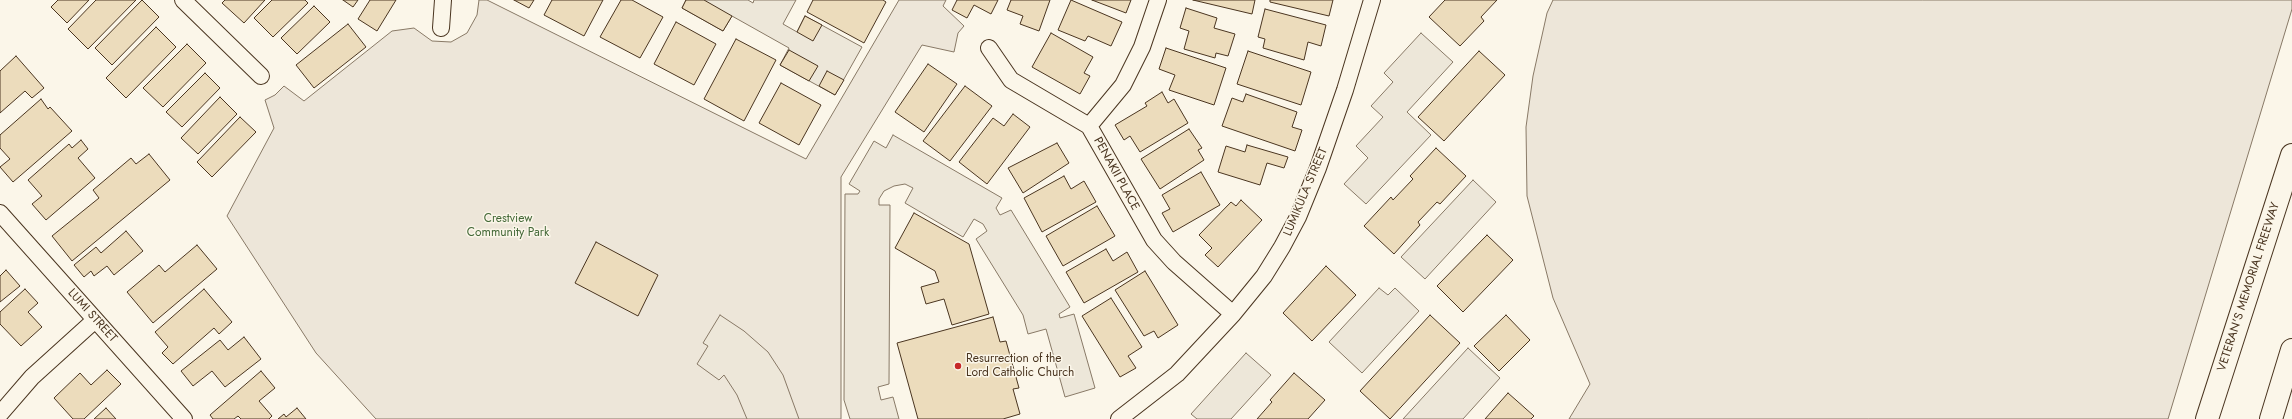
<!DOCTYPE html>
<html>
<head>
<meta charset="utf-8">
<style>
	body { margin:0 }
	canvas { display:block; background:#fbf6e9 }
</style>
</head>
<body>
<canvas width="2292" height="419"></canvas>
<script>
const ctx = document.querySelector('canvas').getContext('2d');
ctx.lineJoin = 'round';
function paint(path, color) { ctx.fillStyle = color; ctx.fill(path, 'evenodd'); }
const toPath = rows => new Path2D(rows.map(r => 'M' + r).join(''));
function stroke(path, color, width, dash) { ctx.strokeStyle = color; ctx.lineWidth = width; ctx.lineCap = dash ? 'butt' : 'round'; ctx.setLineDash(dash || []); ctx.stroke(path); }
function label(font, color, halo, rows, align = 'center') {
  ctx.font = font + ' Jost,sans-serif'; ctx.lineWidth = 3; ctx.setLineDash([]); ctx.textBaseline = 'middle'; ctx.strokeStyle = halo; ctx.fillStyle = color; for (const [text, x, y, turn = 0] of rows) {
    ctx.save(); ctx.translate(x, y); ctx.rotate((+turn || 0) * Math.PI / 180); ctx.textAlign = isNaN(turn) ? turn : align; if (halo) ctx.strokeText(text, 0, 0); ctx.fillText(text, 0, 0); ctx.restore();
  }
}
const green = toPath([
	[479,0,487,0,806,159,899,0,946,0,943,6,964,26,958,33,954,52,922,45,841,177,841,419,376,419,316,353,227,216,274,128,265,100,275,95,284,86,304,101,392,31,414,28,432,41,451,42,467,33,477,15,479,0],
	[1553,0,2292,0,2292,9,2168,419,1569,419,1590,384,1553,298,1527,196,1526,127,1533,76,1547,13,1553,0]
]);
const parking = toPath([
	[686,0,748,0,753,3,754,0,796,0,783,24,797,32,805,16,862,47,835,95,780,65,789,48,732,16,723,31,682,8,686,0],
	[1421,33,1453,62,1407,112,1431,135,1366,204,1344,184,1368,158,1356,146,1383,117,1371,106,1393,82,1384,73,1421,33],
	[893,135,1002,198,996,208,1000,215,1011,210,1070,307,1059,314,1060,318,1074,314,1095,388,1065,397,1046,329,1028,334,1023,315,976,239,987,231,983,224,974,219,963,237,905,203,913,188,905,184,894,186,884,191,879,199,879,205,890,205,889,384,878,387,881,400,893,397,899,419,850,419,844,400,845,194,858,194,860,191,849,184,874,141,886,148,893,135],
	[1473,180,1496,202,1425,279,1401,257,1473,180],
	[1379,288,1388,295,1395,288,1419,311,1362,373,1329,342,1379,288],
	[720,315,744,331,768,352,783,375,799,419,747,419,737,395,724,375,719,380,697,364,708,346,703,343,720,315],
	[1468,348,1500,378,1463,419,1403,419,1468,348],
	[1246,353,1271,375,1231,419,1197,419,1191,414,1246,353]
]);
const building = toPath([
	[58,0,89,0,67,23,51,7,58,0],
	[96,0,136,0,88,49,68,29,96,0],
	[142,0,159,17,112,65,95,48,142,0],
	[225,0,265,0,244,23,222,3,225,0],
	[272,0,305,0,308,3,273,37,254,18,272,0],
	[343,0,358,0,353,7,343,0],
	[370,0,396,0,377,31,358,19,370,0],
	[514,0,534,0,529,8,514,0],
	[552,0,603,0,584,36,544,15,552,0],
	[621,0,632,0,663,17,640,58,600,37,621,0],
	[686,0,704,0,732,16,723,31,682,8,686,0],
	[813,0,883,0,886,2,864,43,807,12,813,0],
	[957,0,998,0,991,14,974,5,967,18,952,10,957,0],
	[1011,0,1050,0,1039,31,1020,24,1023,16,1007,10,1011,0],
	[1071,0,1122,22,1111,46,1088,36,1085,41,1058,30,1071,0],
	[1092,0,1131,0,1126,13,1092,0],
	[1193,0,1255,0,1252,14,1193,0],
	[1270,0,1333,0,1329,16,1270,2,1270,0],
	[1445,0,1497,0,1481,17,1484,21,1460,46,1429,17,1445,0],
	[314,6,330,22,297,54,281,38,314,6],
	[1186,8,1217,18,1214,28,1235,34,1228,56,1216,53,1215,58,1184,49,1189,31,1180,28,1186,8],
	[1265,9,1326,25,1321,46,1308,42,1304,60,1263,48,1265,39,1258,37,1265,9],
	[805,16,822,25,813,41,797,32,805,16],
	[676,22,716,44,694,85,654,64,676,22],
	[348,24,366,47,314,88,296,65,348,24],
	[156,27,176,47,126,98,106,78,156,27],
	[1051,33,1093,57,1084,73,1090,76,1080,94,1032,67,1051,33],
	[736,39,776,60,744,121,704,99,736,39],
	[187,44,206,63,163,107,143,88,187,44],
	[1166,48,1226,68,1214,105,1169,90,1175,75,1159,69,1166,48],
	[789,50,818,66,809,81,780,65,789,50],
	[1248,51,1311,72,1301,105,1237,84,1248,51],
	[1479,51,1505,75,1444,141,1418,117,1479,51],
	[16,56,44,88,32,98,25,91,0,113,0,71,16,56],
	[928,64,957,84,924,132,895,112,928,64],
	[827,71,844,80,835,95,819,86,827,71],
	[205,73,220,88,182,127,166,112,205,73],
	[781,83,821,105,799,145,759,123,781,83],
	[965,86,992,106,950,161,923,141,965,86],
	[1162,92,1168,103,1174,99,1188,123,1140,152,1130,136,1124,140,1115,125,1147,106,1145,103,1162,92],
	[1246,94,1297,112,1292,127,1302,130,1295,151,1222,126,1232,98,1243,102,1246,94],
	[220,97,237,114,198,154,181,138,220,97],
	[41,99,48,109,50,107,72,131,13,182,0,167,10,159,0,148,0,135,41,99],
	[1013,114,1030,127,987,184,959,162,993,118,1004,126,1013,114],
	[240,117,256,132,212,177,197,162,240,117],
	[1189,129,1202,148,1198,150,1204,160,1160,189,1141,159,1189,129],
	[81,140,88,149,78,158,95,178,46,220,32,204,42,196,28,180,69,144,72,148,81,140],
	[1057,143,1069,163,1023,193,1008,168,1057,143],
	[1247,145,1288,157,1284,168,1267,163,1260,185,1218,172,1226,146,1245,152,1247,145],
	[1436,148,1466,176,1440,204,1437,202,1418,222,1420,225,1394,254,1364,226,1391,197,1393,200,1413,179,1410,176,1436,148],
	[149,154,170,180,72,261,52,236,99,198,93,190,131,158,136,164,149,154],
	[1201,172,1220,205,1173,232,1162,213,1170,209,1162,195,1201,172],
	[1064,176,1071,189,1084,181,1096,202,1042,232,1024,198,1064,176],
	[1241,200,1262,220,1218,267,1205,255,1212,248,1199,235,1231,202,1236,206,1241,200],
	[1097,206,1115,236,1063,266,1046,236,1097,206],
	[914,213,969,244,989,314,952,325,944,299,926,304,921,287,939,282,935,271,895,248,914,213],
	[126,231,143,251,114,275,107,266,94,276,91,271,84,277,74,265,96,247,101,253,126,231],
	[1487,235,1513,260,1463,312,1437,286,1487,235],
	[596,242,658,275,638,316,575,283,596,242],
	[197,245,217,269,153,323,127,292,159,265,165,272,197,245],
	[1106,249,1113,261,1127,252,1138,272,1084,303,1066,272,1106,249],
	[1326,266,1356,295,1312,341,1283,313,1326,266],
	[6,270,20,286,0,302,0,276,6,270],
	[1145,271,1178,325,1158,338,1154,331,1144,336,1115,290,1145,271],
	[25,289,38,303,28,312,42,327,21,346,0,324,0,312,25,289],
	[204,289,232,322,219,334,214,328,173,364,162,353,168,347,155,332,204,289],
	[1111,298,1142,347,1128,356,1136,368,1120,377,1082,316,1111,298],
	[1430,315,1460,343,1390,419,1360,391,1430,315],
	[1506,315,1530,340,1499,371,1474,346,1506,315],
	[993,317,1000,342,1006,341,1019,388,1013,389,1020,414,1003,419,918,419,897,343,993,317],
	[244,337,261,359,225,387,212,371,193,386,181,371,220,340,228,350,244,337],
	[107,370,121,384,84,419,73,419,54,398,80,373,91,385,107,370],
	[261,371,275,388,259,401,272,416,269,419,241,419,238,416,234,419,213,419,210,415,261,371],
	[1294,373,1325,400,1308,419,1257,419,1272,402,1270,400,1294,373],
	[1508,393,1534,416,1531,419,1485,419,1508,393],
	[106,408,116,419,94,419,106,408],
	[297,408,306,419,278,419,284,414,286,417,297,408]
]);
const street = toPath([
	[183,0,261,76],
	[441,28,443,0],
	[989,48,1011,80,1089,126,1154,240,1174,262,1233,314],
	[1089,126,1123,85,1142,47,1158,0],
	[0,213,184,419],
	[0,414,32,377,95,320],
	[1119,419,1177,374,1233,314,1264,276,1282,247,1298,217,1318,168,1345,90,1372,0]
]);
const highway = toPath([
	[2207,419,2292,155],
	[2271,419,2292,350]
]);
const markers = [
	[958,366,4,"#c62828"]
];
const streetNames = [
	["PENAKII PLACE",1116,174,61],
	["LUMIKULA STREET",1306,192,-67],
	["VETERAN'S MEMORIAL FREEWAY",2249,287,-72],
	["LUMI STREET",92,316,48]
];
const parkNames = [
	["Crestview",508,219],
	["Community Park",508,233]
];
const poiNames = [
	["Resurrection of the",966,359],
	["Lord Catholic Church",966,373]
];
paint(green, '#ede6d9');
stroke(green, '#887966', 1);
paint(parking, '#ede7d9');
stroke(parking, '#887966', 1);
paint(building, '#ecdcbc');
stroke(building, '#4a3520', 1);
stroke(street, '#4a3520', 18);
stroke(highway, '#4a3520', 24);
stroke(street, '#fbf6e9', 16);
stroke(highway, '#fbf6e9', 22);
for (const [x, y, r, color] of markers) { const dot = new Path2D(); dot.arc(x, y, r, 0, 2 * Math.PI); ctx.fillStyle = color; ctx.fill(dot); stroke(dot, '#fbf6e9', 1.5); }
label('12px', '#4a3520', '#fbf6e9', streetNames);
label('12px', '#436837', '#fbf6e9', parkNames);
label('12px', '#4a3520', '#fbf6e9', poiNames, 'left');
</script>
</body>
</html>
